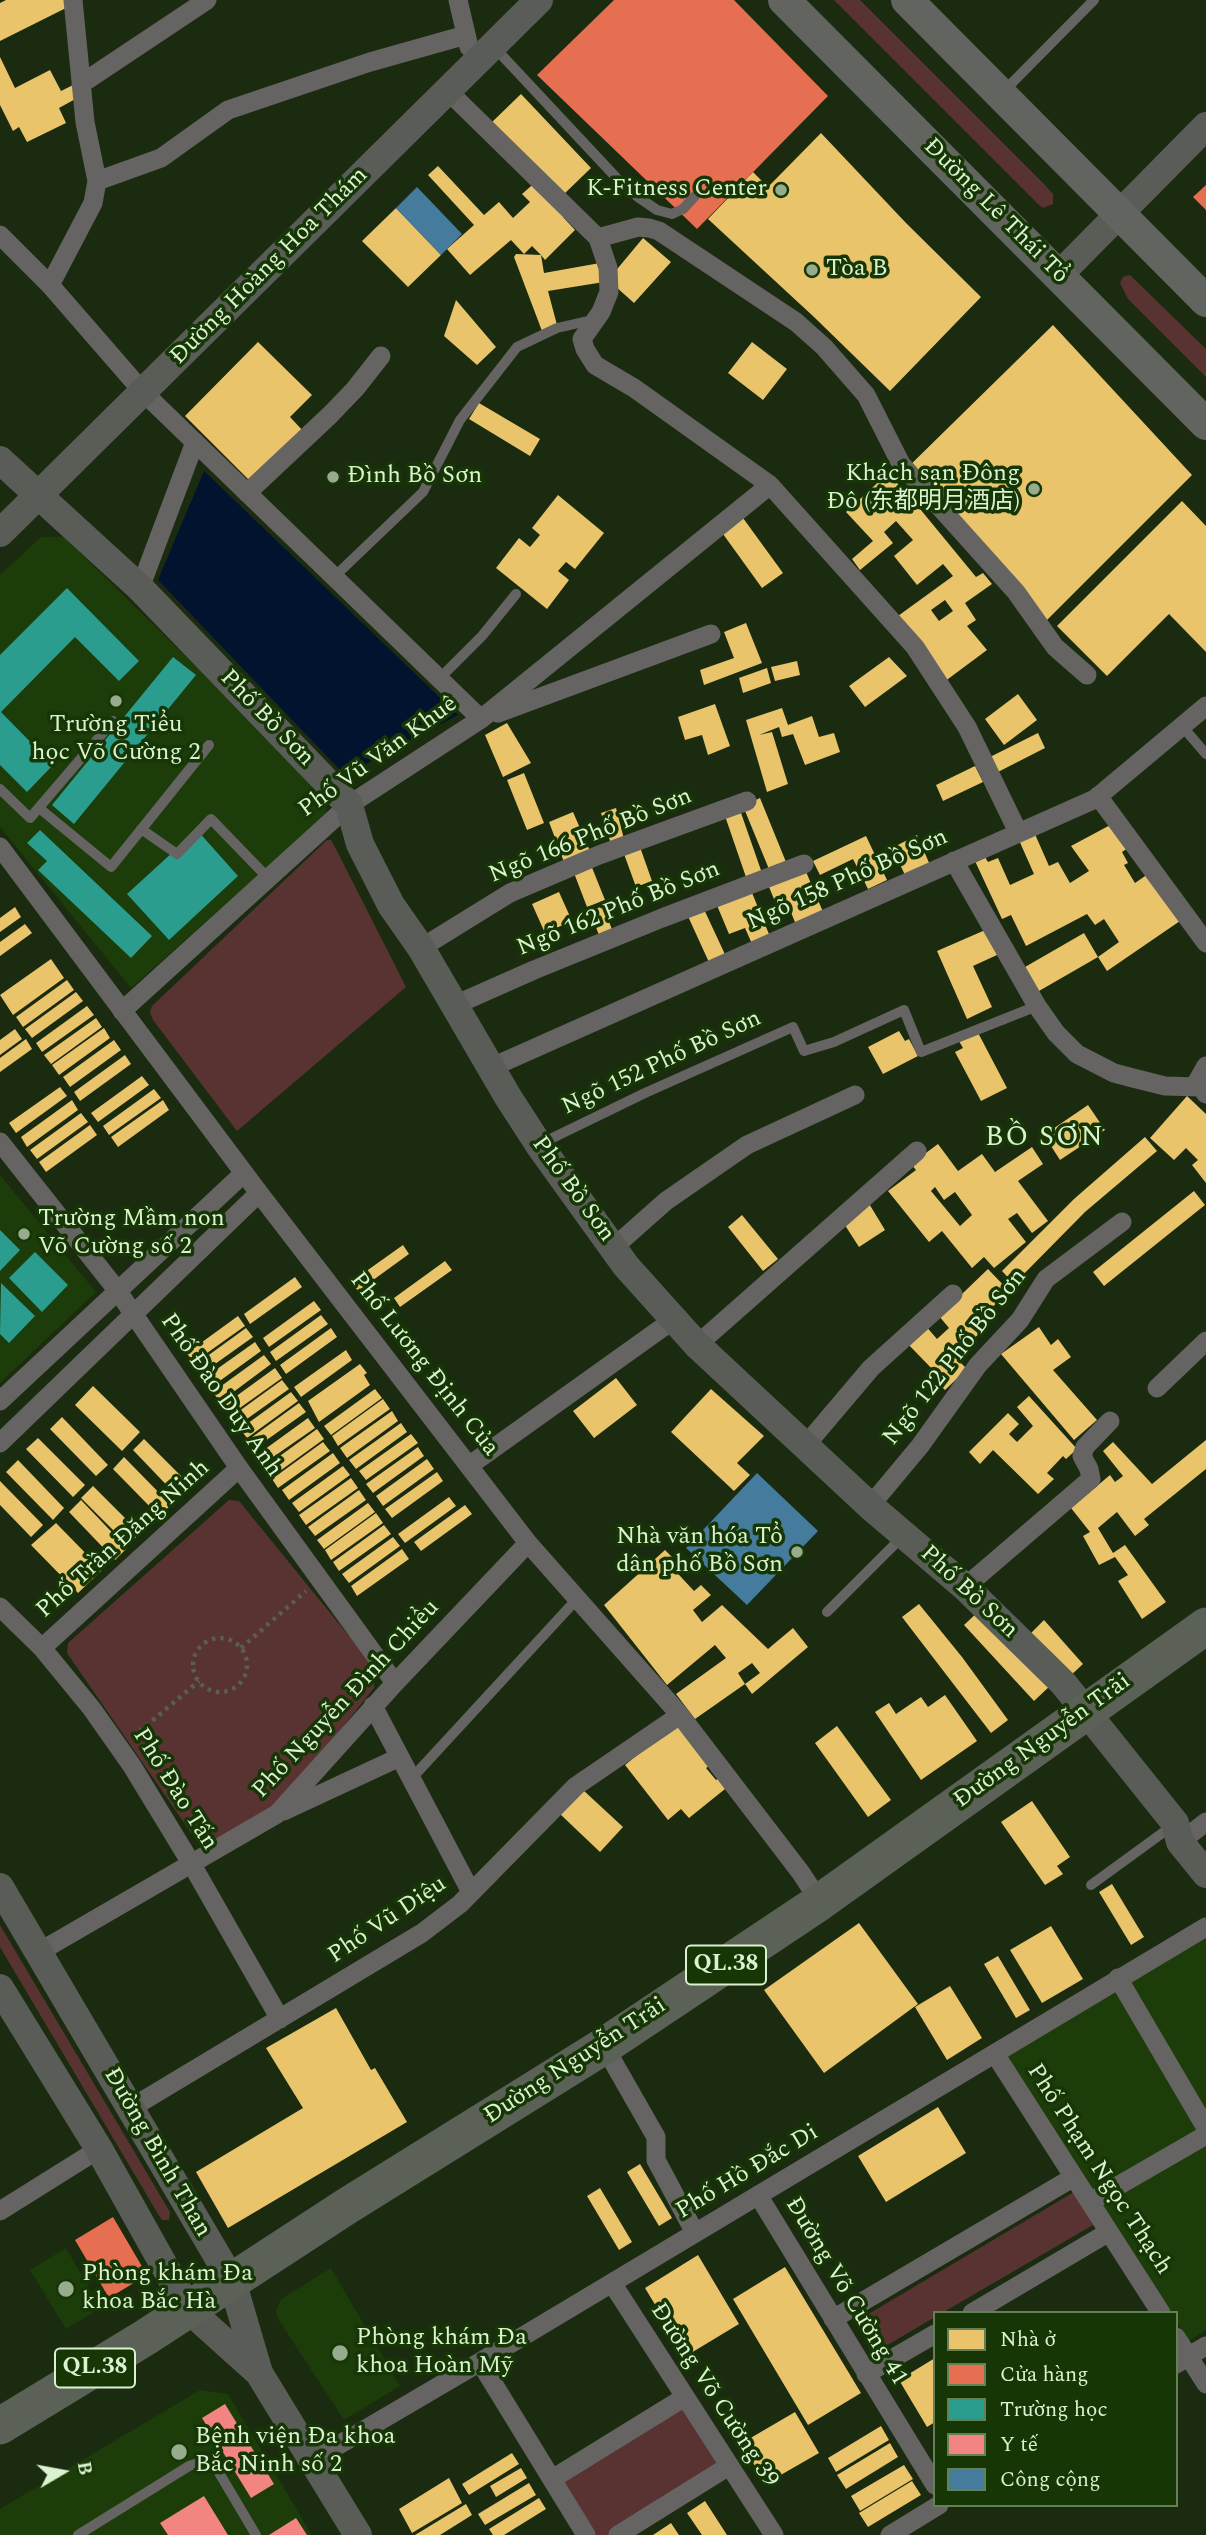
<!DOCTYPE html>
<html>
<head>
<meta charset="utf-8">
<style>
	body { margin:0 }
	#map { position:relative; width:1206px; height:2535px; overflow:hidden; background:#1a2b10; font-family:Spectral,serif }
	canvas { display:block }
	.legend { position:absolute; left:933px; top:2311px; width:245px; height:196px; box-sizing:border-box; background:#163605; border:2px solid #648156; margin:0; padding:9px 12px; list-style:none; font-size:21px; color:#daf2d0 }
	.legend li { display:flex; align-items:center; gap:14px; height:35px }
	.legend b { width:35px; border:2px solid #648156 }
	.north { position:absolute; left:28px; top:2437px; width:70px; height:70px; -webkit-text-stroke:5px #163605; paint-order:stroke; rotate:80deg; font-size:19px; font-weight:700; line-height:28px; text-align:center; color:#daf2d0 }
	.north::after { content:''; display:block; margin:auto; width:24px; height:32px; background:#daf2d0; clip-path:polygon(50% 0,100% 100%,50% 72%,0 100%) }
</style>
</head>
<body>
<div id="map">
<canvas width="1206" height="2535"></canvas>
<ul class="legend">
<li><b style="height:19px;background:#e9c46a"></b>Nhà ở</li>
<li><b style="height:19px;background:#e76f51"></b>Cửa hàng</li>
<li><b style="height:19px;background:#2a9d8f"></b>Trường học</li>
<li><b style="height:19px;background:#f28482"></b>Y tế</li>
<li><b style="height:19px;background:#457b9d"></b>Công cộng</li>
</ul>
<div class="north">B</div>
</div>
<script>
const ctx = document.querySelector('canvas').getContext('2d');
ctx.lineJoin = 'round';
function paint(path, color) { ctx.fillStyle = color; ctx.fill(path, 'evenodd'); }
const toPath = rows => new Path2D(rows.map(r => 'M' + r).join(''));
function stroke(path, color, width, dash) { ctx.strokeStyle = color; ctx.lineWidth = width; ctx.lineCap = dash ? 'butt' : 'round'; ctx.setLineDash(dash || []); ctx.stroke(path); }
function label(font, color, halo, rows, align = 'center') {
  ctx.font = font + ' Spectral,"Noto Sans SC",serif'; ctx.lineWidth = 7; ctx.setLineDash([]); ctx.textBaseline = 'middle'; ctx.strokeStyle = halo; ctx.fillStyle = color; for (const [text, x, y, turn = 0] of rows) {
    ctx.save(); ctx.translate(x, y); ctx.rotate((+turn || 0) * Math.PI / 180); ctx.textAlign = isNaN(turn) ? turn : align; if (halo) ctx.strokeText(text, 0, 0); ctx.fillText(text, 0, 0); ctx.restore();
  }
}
const built = toPath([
	[41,537,64,537,327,795,326,815,131,988,0,827,0,575],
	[0,1175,96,1292,0,1383],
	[1206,1936,1206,2330,1189,2341,1176,2321,1176,2313,1171,2313,1007,2055],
	[66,2248,101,2308,66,2329,30,2270],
	[331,2268,400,2386,344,2420,278,2319,276,2311,281,2299],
	[200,2390,228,2394,312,2535,0,2535,0,2509]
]);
const green = toPath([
	[834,0,860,0,1045,185,1053,194,1053,204,1043,208,1039,205],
	[1130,275,1206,349,1206,377,1128,299,1120,283,1123,277],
	[327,840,331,840,336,849,406,987,237,1131,153,1020,150,1012,152,1006],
	[229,1500,239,1501,375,1668,374,1688,278,1807,215,1843,198,1843,67,1653,68,1643],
	[0,1925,170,2212,169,2220,162,2220,158,2214,0,1947],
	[1074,2192,1093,2225,942,2313,935,2313,935,2317,874,2353,855,2322],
	[684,2404,723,2467,614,2535,590,2535,555,2480]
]);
const water = toPath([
	[204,471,458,715,345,775,158,580]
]);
const homes = toPath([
	[6,0,71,0,72,5,0,41,0,3],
	[688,7,784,103,747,140,652,44],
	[0,57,15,88,50,70,61,91,73,85,79,97,59,108,66,123,27,142,19,127,13,131,0,105],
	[521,94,591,168,562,196,491,123],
	[821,133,906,223,981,297,890,391,814,317,708,219,753,172,768,187],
	[438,166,484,215,499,202,513,218,530,202,522,194,538,180,568,212,563,217,575,230,545,260,541,255,544,273,600,263,604,282,548,291,557,325,542,331,514,257,516,254,541,255,532,246,524,254,511,240,470,275,447,249,474,225,428,175],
	[396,208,441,255,408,287,362,241],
	[643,238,671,262,634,303,615,286,613,274],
	[456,300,496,347,477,365,444,336],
	[1053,325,1192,475,1040,627,902,473],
	[258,342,312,395,290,417,305,433,254,485,185,416],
	[752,342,787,369,763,400,728,373],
	[479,403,540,439,530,456,469,419],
	[888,473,916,504,976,577,983,573,992,584,965,603,976,620,967,626,987,650,944,682,898,616,953,576,943,564,917,585,894,556,913,540,896,521,884,532,893,543,860,570,852,559,873,541,846,512],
	[945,600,953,611,939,621,931,610],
	[558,495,604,533,575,569,566,562,558,571,569,580,547,609,496,568,519,538,530,547,540,535,532,528],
	[1182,501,1206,526,1206,652,1169,614,1107,676,1057,626],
	[743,518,783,573,762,588,723,534],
	[746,623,762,663,704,685,700,670,734,658,724,632],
	[889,657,907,676,865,707,849,686],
	[797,661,800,675,775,681,771,667],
	[767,668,771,683,743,693,739,678],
	[1018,694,1037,720,1004,745,985,719],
	[715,704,730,746,708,755,702,735,685,740,678,717],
	[782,708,788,725,812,716,819,737,834,733,840,752,805,765,793,734,782,737,779,727,759,735,772,732,788,784,767,792,746,720],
	[507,723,531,763,503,777,485,735],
	[1038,733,1045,748,996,773,988,758],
	[975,766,983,782,943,801,936,785],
	[524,773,544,823,527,830,507,780],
	[760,798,788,867,771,874,743,806],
	[616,808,624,839,611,844,601,813],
	[740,810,763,876,748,883,725,816],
	[573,812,590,851,564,862,549,822],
	[1114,823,1128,848,1122,852,1128,863,1124,865,1135,883,1148,874,1180,921,1107,971,1098,957,1119,942,1104,919,1095,925,1087,914,1026,946,1011,915,1002,919,975,861,985,857,988,862,998,858,1010,885,1034,874,1018,838,1034,832,1049,866,1058,862,1070,883,1089,871,1071,846],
	[917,835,930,865,906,877,892,848],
	[866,836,887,880,868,889,853,859,820,875,813,861],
	[640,847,652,881,636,887,624,854],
	[591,865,605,900,587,907,574,873],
	[804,867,829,926,801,937,786,900,776,904,767,882],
	[750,888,771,939,753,946,745,928,729,934,716,903],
	[559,892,572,921,545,933,532,904],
	[702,905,729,963,713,971,686,912],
	[603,906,613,932,600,938,590,911],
	[15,907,21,917,0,932,0,918],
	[25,924,32,933,0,956,0,942],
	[999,924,1010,949,973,966,992,1007,967,1019,937,951],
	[1084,933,1098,957,1039,991,1025,967],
	[51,959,64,978,13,1015,0,995],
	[67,980,74,990,23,1027,16,1017],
	[76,992,83,1001,32,1038,25,1029],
	[87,1006,94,1015,42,1052,36,1043],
	[96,1018,102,1027,51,1064,44,1055],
	[975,1027,1007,1088,981,1101,955,1052,963,1048,956,1036],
	[104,1028,110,1038,59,1075,52,1065],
	[15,1029,22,1039,0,1055,0,1040],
	[899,1031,905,1041,909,1039,918,1056,883,1074,868,1047],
	[26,1039,32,1049,0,1072,0,1058],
	[114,1040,121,1050,70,1087,63,1077],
	[125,1055,131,1064,80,1101,74,1092],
	[142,1076,149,1085,98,1122,91,1113],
	[60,1087,67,1096,16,1133,9,1123],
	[154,1089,161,1098,109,1135,103,1126],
	[1187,1096,1206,1114,1206,1183,1192,1165,1198,1160,1186,1148,1174,1160,1150,1138],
	[72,1100,78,1110,27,1147,21,1137],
	[163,1100,169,1110,118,1147,111,1137],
	[1088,1105,1105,1130,1060,1160,1044,1135],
	[81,1113,88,1122,37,1159,30,1150],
	[90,1125,97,1135,46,1172,39,1162],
	[1145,1137,1157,1151,1085,1212,1014,1284,1002,1271,1074,1199],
	[938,1144,958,1171,982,1154,995,1172,1032,1147,1043,1164,1018,1181,1048,1221,1032,1233,1017,1213,1008,1219,1026,1242,994,1268,984,1257,972,1268,942,1231,929,1242,888,1191,916,1170,911,1164],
	[935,1187,944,1200,955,1192,972,1215,960,1226,931,1191],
	[1194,1191,1205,1205,1104,1286,1093,1272],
	[868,1202,885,1230,859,1247,841,1219],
	[742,1215,778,1259,763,1271,728,1227],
	[403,1245,409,1254,358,1291,351,1282],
	[445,1261,452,1270,400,1307,394,1298],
	[988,1269,1009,1291,974,1325,980,1333,954,1356,967,1369,945,1390,931,1376,935,1372,906,1342,924,1324,937,1339,949,1328,939,1316],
	[295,1277,302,1287,250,1324,244,1314],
	[314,1301,321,1310,269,1347,263,1338],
	[321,1315,328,1324,276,1361,270,1352],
	[238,1316,245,1326,193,1363,187,1353],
	[1039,1327,1051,1345,1058,1339,1071,1357,1053,1370,1097,1420,1074,1440,1001,1354],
	[246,1328,253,1337,201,1374,195,1365],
	[331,1328,337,1337,286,1374,280,1365],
	[255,1342,261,1351,210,1388,203,1379],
	[346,1350,352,1360,301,1397,294,1387],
	[264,1355,271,1364,220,1402,213,1392],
	[360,1364,367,1373,364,1375,370,1385,319,1422,308,1401],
	[275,1368,282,1378,230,1415,224,1405],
	[616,1378,637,1405,594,1438,573,1411],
	[282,1380,289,1389,237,1426,231,1417],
	[93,1386,140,1432,122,1451,75,1405],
	[375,1389,382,1398,331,1435,324,1426],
	[711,1389,764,1436,737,1463,750,1475,734,1491,671,1432],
	[291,1392,298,1401,247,1438,240,1429],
	[1029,1396,1077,1449,1066,1459,1063,1456,1047,1473,1054,1479,1038,1494,993,1450,980,1464,969,1452,1008,1413,1019,1424,1009,1434,1017,1442,1033,1426,1017,1407],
	[383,1399,390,1409,338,1446,332,1436],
	[299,1403,306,1412,254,1449,248,1440],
	[392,1411,398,1421,347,1458,340,1448],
	[62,1417,108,1465,96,1476,50,1429],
	[308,1418,315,1428,263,1464,257,1455],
	[401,1423,407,1432,356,1469,349,1460],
	[317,1429,324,1439,273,1476,266,1466],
	[411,1434,418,1443,366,1480,359,1471],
	[38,1438,85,1485,73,1497,26,1449],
	[144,1439,191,1486,179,1498,133,1450],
	[1206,1440,1206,1469,1144,1519,1149,1525,1135,1536,1117,1512,1098,1528,1113,1553,1125,1545,1166,1602,1142,1619,1118,1581,1128,1575,1115,1557,1099,1565,1083,1536,1090,1532,1071,1508,1110,1475,1115,1482,1123,1476,1103,1451,1113,1442,1152,1484],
	[323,1442,330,1451,278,1488,272,1479],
	[418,1447,424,1456,373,1493,366,1484],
	[333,1453,340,1463,289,1500,282,1490],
	[124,1457,171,1505,159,1516,113,1469],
	[427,1459,434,1469,383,1506,376,1496],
	[18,1460,64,1508,53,1520,6,1472],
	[343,1466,350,1475,299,1512,292,1503],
	[437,1472,443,1481,392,1518,385,1509],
	[351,1478,358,1488,306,1525,299,1515],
	[0,1481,43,1525,31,1537,0,1505],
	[93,1486,140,1533,128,1545,81,1498],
	[359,1490,366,1500,315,1536,308,1527],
	[449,1497,456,1506,405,1543,398,1534],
	[81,1500,127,1548,115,1560,69,1512],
	[368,1503,375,1512,324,1549,317,1540],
	[465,1505,472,1514,421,1551,414,1542],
	[376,1513,383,1523,331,1560,325,1550],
	[56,1523,102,1570,78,1593,31,1545],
	[384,1525,391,1534,339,1571,333,1562],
	[393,1537,400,1546,349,1583,342,1574],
	[402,1549,409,1559,357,1596,351,1586],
	[665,1550,675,1560,669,1564,694,1591,701,1585,711,1595,693,1610,702,1622,722,1605,768,1649,793,1628,808,1647,752,1694,745,1684,760,1673,752,1663,738,1673,745,1684,695,1719,676,1694,726,1658,715,1645,667,1685,604,1605],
	[919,1604,962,1657,1008,1720,991,1733,902,1617],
	[981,1609,1051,1685,1034,1701,964,1625],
	[1044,1620,1083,1664,1069,1677,1030,1634],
	[945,1695,977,1741,921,1780,875,1712,889,1703,896,1714,921,1697,928,1707],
	[679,1721,713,1763,706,1768,716,1780,722,1776,730,1785,689,1818,681,1809,668,1820,625,1765],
	[837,1726,891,1800,868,1817,815,1743],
	[582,1789,623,1827,600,1852,560,1814],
	[1032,1801,1070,1857,1057,1866,1063,1874,1045,1885,1001,1822],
	[1112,1884,1144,1937,1131,1945,1099,1892],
	[859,1923,918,2004,824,2073,764,1990],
	[1051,1926,1083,1979,1042,2003,1010,1950],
	[998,1956,1030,2010,1016,2018,984,1964],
	[950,1986,982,2038,947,2060,915,2007],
	[336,2008,371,2070,375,2068,407,2122,228,2228,196,2172,303,2108,266,2048],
	[938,2107,966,2153,886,2202,858,2156],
	[640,2164,672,2218,659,2226,627,2172],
	[600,2188,632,2242,619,2250,587,2196],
	[698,2255,739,2324,686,2356,645,2288],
	[785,2267,861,2393,808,2425,733,2299],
	[935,2358,935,2422,927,2427,899,2380],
	[795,2412,819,2453,765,2484,742,2443],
	[881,2426,889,2440,836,2472,828,2458],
	[890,2443,898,2457,846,2489,837,2475],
	[512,2453,519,2464,469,2495,462,2484],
	[904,2465,913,2479,860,2511,851,2496],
	[521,2468,527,2478,496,2497,490,2486],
	[449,2478,462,2503,412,2533,399,2509],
	[912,2481,921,2495,868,2527,859,2513],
	[529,2483,536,2495,485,2525,478,2514],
	[539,2498,546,2509,504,2535,493,2535,489,2529],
	[705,2501,727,2535,702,2535,687,2513],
	[466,2504,472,2515,440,2535,415,2535],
	[671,2523,679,2535,653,2535]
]);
const shops = toPath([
	[614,0,734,0,828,96,697,229,537,75],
	[1206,185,1206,210,1193,197],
	[113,2217,147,2275,109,2298,75,2240]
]);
const schools = toPath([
	[67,588,139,661,119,681,75,637,1,712,53,765,27,792,0,765,0,655],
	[173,657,196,675,74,824,52,805],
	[40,830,152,936,131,958,38,870,47,861,27,843],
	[197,830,238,876,169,940,127,894],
	[0,1230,20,1250,0,1271],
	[35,1252,68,1285,42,1312,9,1278],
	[1,1283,35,1316,9,1343,0,1334]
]);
const health = toPath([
	[225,2404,274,2484,251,2498,202,2418],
	[204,2496,228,2535,168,2535,160,2523],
	[296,2518,307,2535,269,2535]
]);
const public = toPath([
	[417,187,462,234,441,255,396,208],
	[757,1473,818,1531,747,1605,686,1548]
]);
const path = toPath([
	'193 1665a27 27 0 1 1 54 0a27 27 0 1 1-54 0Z',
	[241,1648,306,1591],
	[133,1737,199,1681]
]);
const lane = toPath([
	[495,48,625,187,638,197,657,210,672,214,683,209,695,196],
	[1003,92,1094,0],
	[334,577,423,492,460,420,517,347,557,328,592,320],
	[439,679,482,636,516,594],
	[1182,726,1206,754],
	[0,789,30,818,113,721],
	[39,808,111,867,209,745],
	[141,829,177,854,211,819,268,878],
	[540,1144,645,1093,793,1027,804,1051,834,1042,904,1010,921,1052,1037,1006],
	[827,1612,904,1535],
	[412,1778,577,1599],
	[1091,1885,1172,1826],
	[78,2535,189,2466,204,2461,218,2471,256,2535]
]);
const street = toPath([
	[458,0,469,47],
	[81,84,207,0],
	[448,91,598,238,608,268,609,292,601,312,582,339,585,349,595,365,634,388,770,485],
	[97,181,161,158,228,110,370,62,466,35],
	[0,235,50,285,143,392,481,719,349,805,122,1011],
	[598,238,638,227,649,228,659,231,796,322,824,347,866,395,901,464,1016,592,1055,647,1087,675],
	[50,285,93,203,97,181,85,122,73,0],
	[247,493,330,415,355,389,381,356],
	[140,588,195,442],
	[498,713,711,634],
	[481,719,770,485,915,647,967,727,1018,832],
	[1098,796,1206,943],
	[0,847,259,1193,528,1543,680,1715,801,1873,820,1902],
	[954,861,1037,1006,1056,1033,1077,1054,1114,1073,1133,1078,1165,1086,1200,1087],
	[421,948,510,893,599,855,747,801],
	[455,1005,534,970,662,918,804,864],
	[1206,1066,1197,1082,1206,1094],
	[490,1068,1095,799,1206,706],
	[0,1142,117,1290,239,1468,395,1683],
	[613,1248,666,1201,747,1145,855,1095],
	[697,1345,917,1151],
	[1157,1388,1206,1341],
	[0,1401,244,1173],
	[0,1443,259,1193],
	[805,1446,871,1368,953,1294],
	[470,1465,673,1320],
	[870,1506,920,1446,978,1365,1020,1320,1046,1279,1122,1222],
	[965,1587,1091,1479,1089,1469,1082,1456,1085,1447,1110,1421],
	[0,1607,42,1648,92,1709,132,1766,191,1863,280,2019],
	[42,1648,239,1468],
	[373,1706,471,1892],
	[284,1811,400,1757],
	[1180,1842,1206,1822],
	[39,1952,277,1814,395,1683,528,1543],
	[1118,1978,1206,2128],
	[604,2046,656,2137,656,2160,695,2233],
	[995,2054,1161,2313],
	[131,2108,422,1933,460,1904,576,1786,680,1715],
	[758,2195,935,2485],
	[1090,2202,1206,2135],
	[0,2211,99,2149],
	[612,2283,774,2535],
	[972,2313,1109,2232],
	[833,2319,1074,2177],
	[1176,2337,1206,2384],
	[480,2362,586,2535],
	[1176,2364,1206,2346],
	[866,2374,935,2334],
	[313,2460,480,2362,1206,1927],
	[552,2479,685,2397],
	[618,2535,729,2466],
	[890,2535,939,2505]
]);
const secondary = toPath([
	[1058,276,1206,126],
	[0,460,140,588,349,805,360,844,391,905,421,948,508,1097,539,1145,626,1266,697,1345,870,1506,965,1587,1063,1683,1175,1823,1180,1842,1206,1874],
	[0,533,539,0],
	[0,1887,232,2281,259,2373,358,2535],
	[0,1988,99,2149,189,2310,258,2372]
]);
const primary = toPath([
	[784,0,1206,424],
	[907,0,1206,301]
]);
const highway = toPath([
	[0,2426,146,2337,347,2206,604,2046,820,1902,1206,1626]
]);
const markers = [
	[781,190,7,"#97ac8d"],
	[812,270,7,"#97ac8d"],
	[333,477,7,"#97ac8d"],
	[1034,489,7,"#97ac8d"],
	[116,701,7,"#97ac8d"],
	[24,1234,7,"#97ac8d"],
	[797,1552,7,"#97ac8d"],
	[66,2289,9,"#97ac8d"],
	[340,2353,9,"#97ac8d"],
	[179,2452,9,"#97ac8d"]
];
const shields = [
	[726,1965,80],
	[95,2368,80]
];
const shieldNames = [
	["QL.38",726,1965],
	["QL.38",95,2368]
];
const poiNames = [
	["K-Fitness Center",767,190,"right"],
	["Tòa B",826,270],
	["Khách sạn Đông",1020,475,"right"],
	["Đô (东都明月酒店)",1020,503,"right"],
	["Đình Bồ Sơn",347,477],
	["Trường Tiểu",116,726,"center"],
	["học Võ Cường 2",116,754,"center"],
	["Trường Mầm non",38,1220],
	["Võ Cường số 2",38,1248],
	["Nhà văn hóa Tổ",783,1538,"right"],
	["dân phố Bồ Sơn",783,1566,"right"],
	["Phòng khám Đa",82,2275],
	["khoa Bắc Hà",82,2303],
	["Phòng khám Đa",356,2339],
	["khoa Hoàn Mỹ",356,2367],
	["Bệnh viện Đa khoa",195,2438],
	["Bắc Ninh số 2",195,2466]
];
const streetNames = [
	["Đường Lê Thái Tổ",995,212,45],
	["Đường Hoàng Hoa Thám",270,267,-45],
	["Phố Bồ Sơn",266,719,46],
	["Phố Vũ Văn Khuê",379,758,-36],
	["Ngõ 166 Phố Bồ Sơn",591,837,-22],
	["Ngõ 158 Phố Bồ Sơn",848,881,-24],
	["Ngõ 162 Phố Bồ Sơn",619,910,-22],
	["Ngõ 152 Phố Bồ Sơn",662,1064,-25],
	["Phố Bồ Sơn",572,1190,54],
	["Ngõ 122 Phố Bồ Sơn",956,1358,-52],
	["Phố Lương Định Của",423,1365,52],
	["Phố Đào Duy Anh",220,1396,55],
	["Phố Trần Đăng Ninh",124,1540,-42],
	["Phố Bồ Sơn",968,1593,43],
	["Phố Nguyễn Đình Chiểu",347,1700,-47],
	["Đường Nguyễn Trãi",1043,1742,-36],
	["Phố Đào Tấn",174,1790,58],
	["Phố Vũ Diệu",388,1921,-34],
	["Đường Nguyễn Trãi",576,2062,-33],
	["Đường Bình Than",156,2153,60],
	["Phố Phạm Ngọc Thạch",1098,2170,57],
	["Phố Hồ Đắc Di",748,2173,-31],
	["Đường Võ Cường 41",845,2292,59],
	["Đường Võ Cường 39",713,2396,57]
];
const quarterNames = [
	["BỒ SƠN",1045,1140]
];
paint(built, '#1c3c09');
paint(green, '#593332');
paint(water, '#02132f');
paint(homes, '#e9c46a');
paint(shops, '#e76f51');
paint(schools, '#2a9d8f');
paint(health, '#f28482');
paint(public, '#457b9d');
stroke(path, '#595e54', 4.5, [3.5, 5]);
stroke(lane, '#656463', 10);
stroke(street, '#656463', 19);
stroke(secondary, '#5a5d57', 28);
stroke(primary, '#61645f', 32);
stroke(highway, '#5b6156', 37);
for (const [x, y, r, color] of markers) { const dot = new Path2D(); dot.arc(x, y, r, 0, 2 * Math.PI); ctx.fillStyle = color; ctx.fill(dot); stroke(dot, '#163605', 2.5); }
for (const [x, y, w] of shields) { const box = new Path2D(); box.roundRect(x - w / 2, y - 19.5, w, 39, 5); ctx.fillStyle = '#163605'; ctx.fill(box); stroke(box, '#daf2d0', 2); }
label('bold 23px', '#daf2d0', null, shieldNames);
label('24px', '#daf2d0', '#163605', poiNames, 'left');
label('24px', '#daf2d0', '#163605', streetNames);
ctx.letterSpacing = '2px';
label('28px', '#daf2d0', '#163605', quarterNames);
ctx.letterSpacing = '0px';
</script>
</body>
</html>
